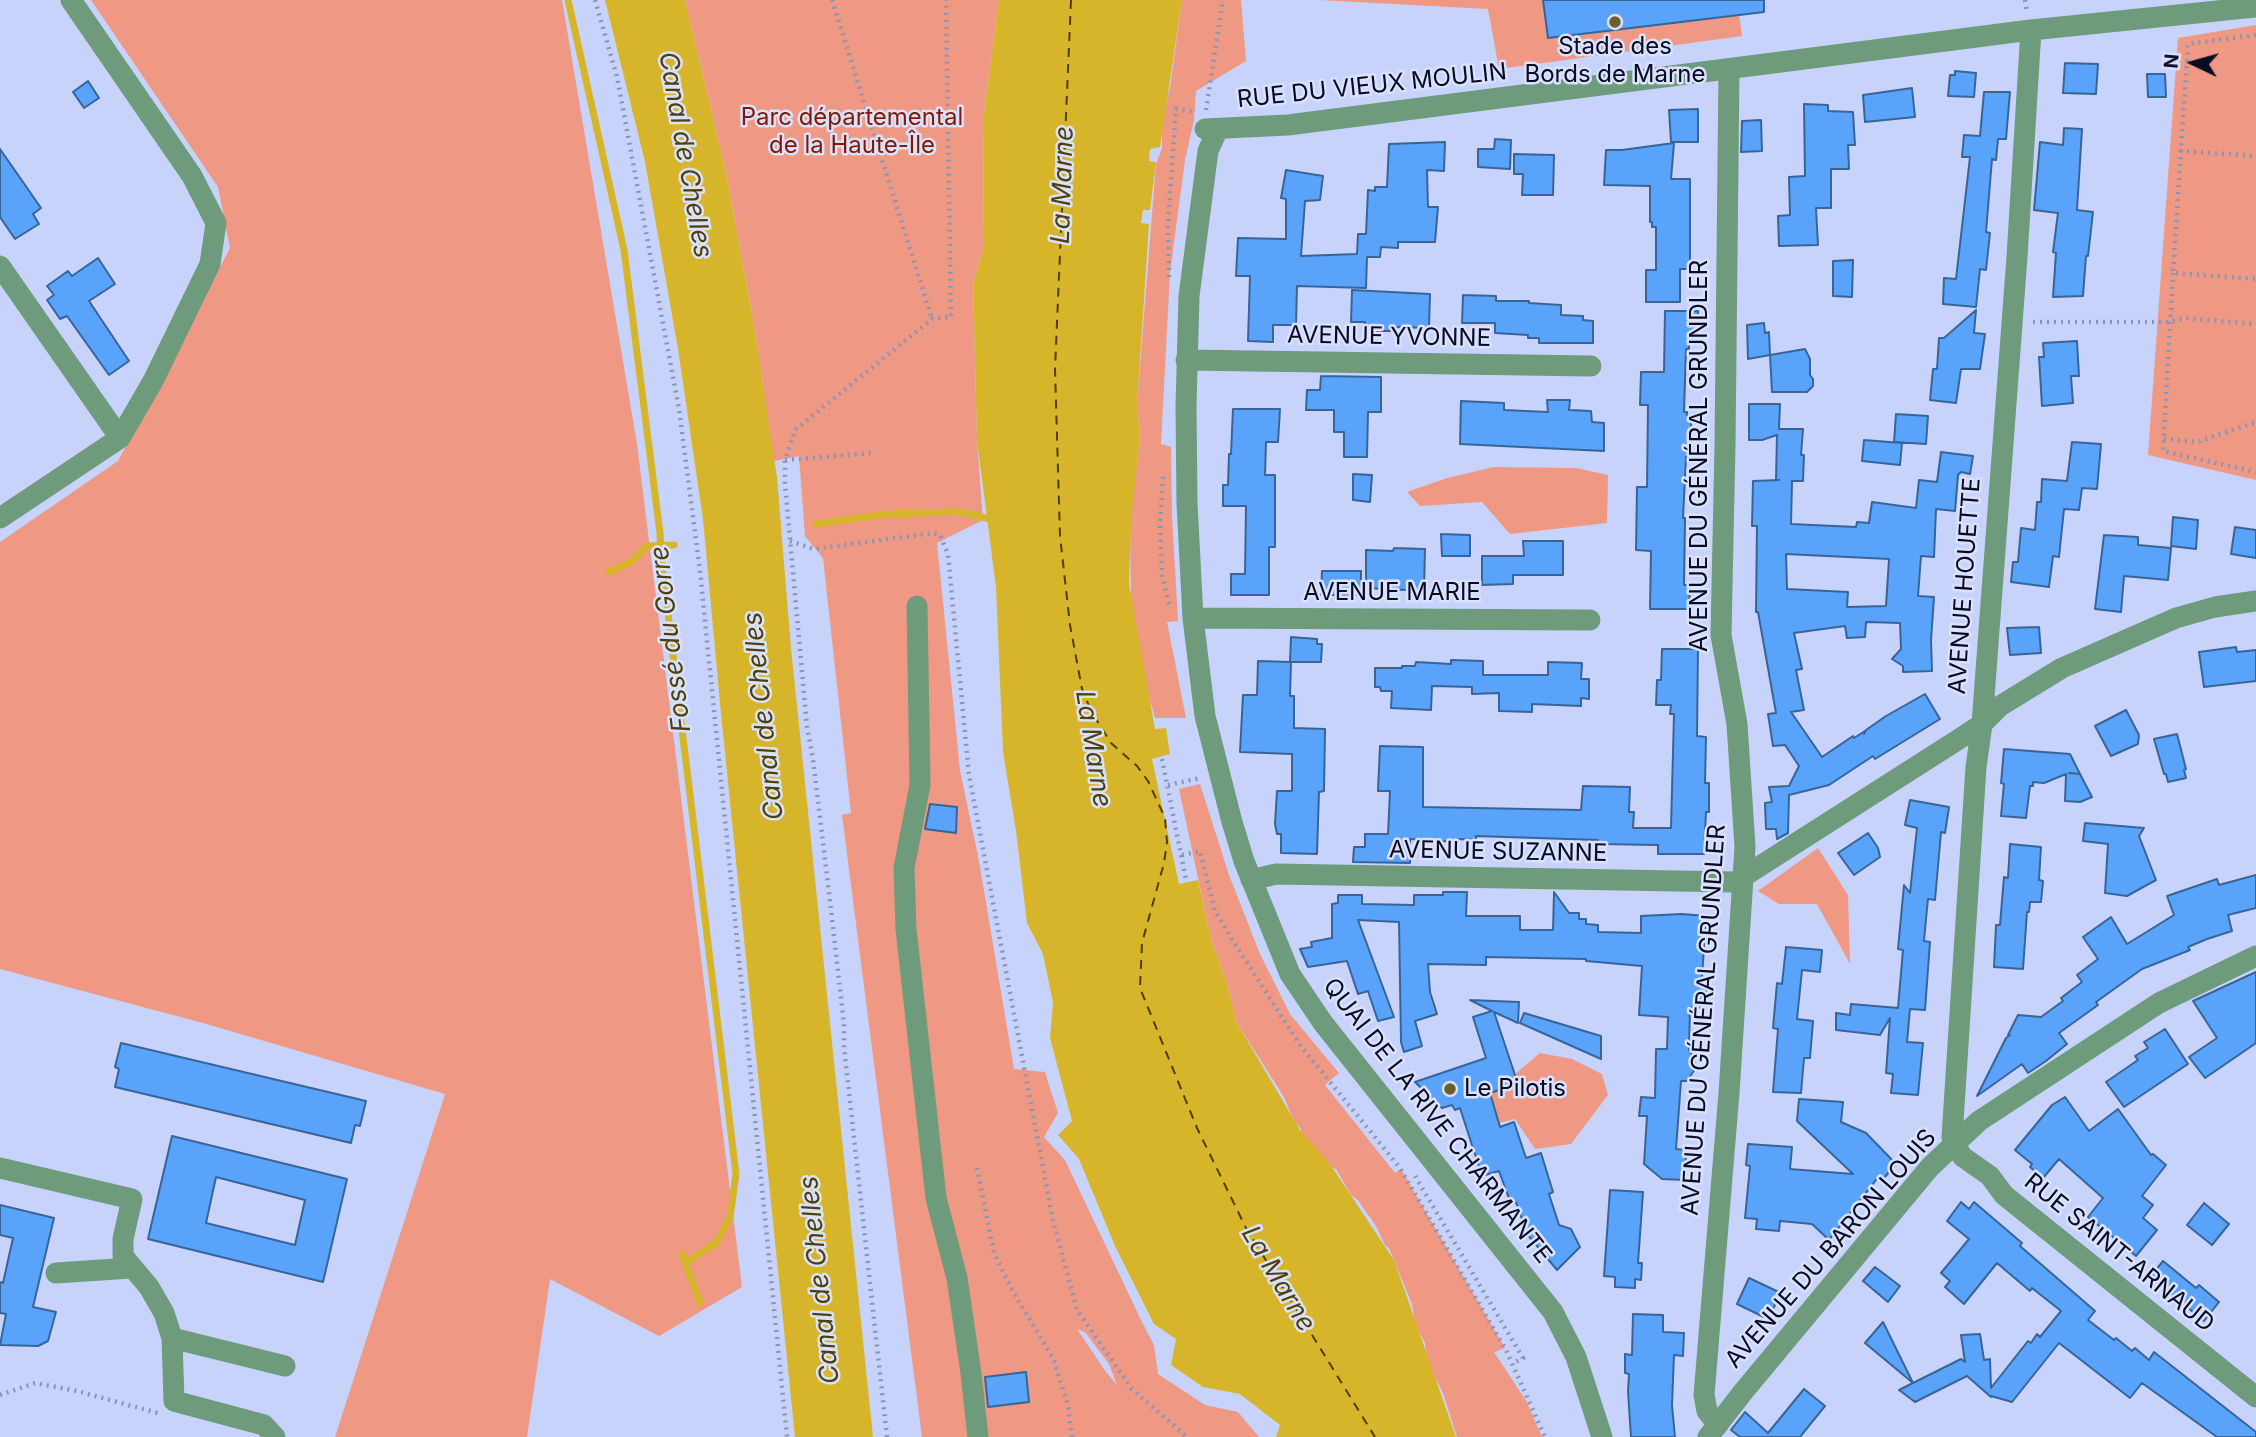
<!DOCTYPE html>
<html>
<head>
<meta charset="utf-8">
<style>
	body { margin:0 }
	#map { position:relative; width:2256px; height:1437px; overflow:hidden; background:#c8d3fc; font-family:Inter,sans-serif }
	canvas { display:block }
	.north { position:absolute; left:2158px; top:28px; width:70px; height:70px; -webkit-text-stroke:5px #d9e1fc; paint-order:stroke; rotate:275deg; font-size:19px; font-weight:700; line-height:28px; text-align:center; color:#080b23 }
	.north::after { content:''; display:block; margin:auto; width:24px; height:32px; background:#080b23; clip-path:polygon(50% 0,100% 100%,50% 72%,0 100%) }
</style>
</head>
<body>
<div id="map">
<canvas width="2256" height="1437"></canvas>
<div class="north">N</div>
</div>
<script>
const ctx = document.querySelector('canvas').getContext('2d');
ctx.lineJoin = 'round';
function paint(path, color) { ctx.fillStyle = color; ctx.fill(path, 'evenodd'); }
const toPath = rows => new Path2D(rows.map(r => 'M' + r).join(''));
function stroke(path, color, width, dash) { ctx.strokeStyle = color; ctx.lineWidth = width; ctx.lineCap = dash ? 'butt' : 'round'; ctx.setLineDash(dash || []); ctx.stroke(path); }
function label(font, color, halo, rows, align = 'center') {
  ctx.font = font + ' Inter,sans-serif'; ctx.lineWidth = 5; ctx.setLineDash([]); ctx.textBaseline = 'middle'; ctx.strokeStyle = halo; ctx.fillStyle = color; for (const [text, x, y, turn = 0] of rows) {
    ctx.save(); ctx.translate(x, y); ctx.rotate((+turn || 0) * Math.PI / 180); ctx.textAlign = isNaN(turn) ? turn : align; if (halo) ctx.strokeText(text, 0, 0); ctx.fillText(text, 0, 0); ctx.restore();
  }
}
const green = toPath([
	[91,0,562,0,637,444,742,1287,659,1336,550,1279,527,1437,335,1437,445,1094,203,1023,0,969,0,542,118,461,230,248,218,187],
	[685,0,999,0,984,113,983,249,973,285,977,441,983,520,937,543,960,770,979,861,1014,1069,1045,1072,1058,1113,1044,1137,1065,1160,1142,1322,1154,1345,1158,1374,1205,1405,1238,1412,1259,1437,922,1437,842,815,851,813,823,558,805,536,799,456,774,461,754,325,726,172],
	[1077,1329,1085,1332,1109,1364,1117,1385,1106,1372],
	[1182,0,1241,0,1246,61,1196,91,1194,120,1185,160,1170,273,1161,444,1171,447,1172,515,1178,621,1167,622,1186,718,1155,718,1138,656,1131,599,1130,525,1140,436,1137,404,1156,164,1162,148,1162,119,1170,88],
	[1319,0,1737,0,1742,36,1499,69,1488,9],
	[2256,25,2256,480,2148,455,2178,38],
	[1494,467,1576,468,1608,475,1607,523,1510,534,1482,502,1420,506,1407,492,1447,478],
	[1200,784,1229,875,1260,954,1290,1014,1339,1073,1325,1085,1395,1173,1401,1169,1505,1348,1494,1352,1527,1402,1542,1437,1457,1437,1443,1393,1428,1363,1425,1343,1415,1324,1412,1304,1389,1248,1385,1245,1376,1226,1358,1200,1351,1195,1336,1169,1331,1167,1302,1137,1301,1129,1294,1121,1284,1097,1237,1023,1226,980,1211,939,1179,789],
	[1818,848,1848,895,1850,964,1817,904,1779,904,1758,891],
	[1540,1053,1572,1059,1602,1074,1608,1095,1571,1144,1535,1149,1515,1119,1487,1126,1476,1107]
]);
const water = toPath([
	[605,0,685,0,726,172,754,325,777,477,791,648,873,1437,795,1437,721,714,703,519,678,349,645,162],
	[999,0,1182,0,1160,147,1150,149,1149,161,1156,162,1150,210,1143,210,1141,223,1149,224,1137,404,1140,436,1131,521,1129,583,1155,729,1166,728,1170,754,1152,759,1179,884,1198,880,1211,939,1226,980,1237,1023,1300,1130,1330,1164,1394,1260,1456,1437,1276,1437,1280,1425,1240,1394,1203,1387,1171,1365,1176,1339,1154,1324,1115,1246,1079,1159,1058,1135,1072,1121,1050,1038,1053,1003,1043,954,1027,923,1016,831,1003,752,996,587,977,441,973,285,983,249,984,113]
]);
const stream = toPath([
	[568,0,624,250,660,533,661,556,736,1174,730,1217,717,1242,686,1263],
	[816,524,887,514,925,513,960,512,995,520],
	[609,572,631,562,647,546,674,545],
	[682,1254,700,1302]
]);
const ferry = toPath([
	[1071,0,1055,369,1060,536,1070,625,1082,689,1091,711,1111,743,1137,766,1148,781,1165,818,1167,842,1164,863,1142,943,1140,988,1197,1128,1246,1228,1375,1437]
]);
const building = toPath([
	[1543,0,1764,0,1764,12,1548,38,1543,0],
	[2065,63,2098,64,2096,94,2063,93,2065,63],
	[1955,71,1976,73,1974,97,1948,96,1950,75,1955,75,1955,71],
	[2147,74,2165,74,2166,97,2148,97,2147,74],
	[88,81,99,98,84,108,73,92,88,81],
	[1912,88,1915,117,1865,122,1863,95,1912,88],
	[1984,92,2010,92,2006,139,1998,139,1996,160,1992,159,1986,232,1990,233,1986,270,1980,269,1976,307,1943,304,1944,278,1956,279,1970,157,1962,157,1964,135,1980,136,1984,92],
	[1804,104,1828,105,1828,111,1853,112,1855,145,1848,145,1849,169,1831,169,1831,208,1816,208,1818,245,1779,246,1778,216,1790,215,1789,177,1805,176,1804,104],
	[1698,109,1698,142,1671,142,1669,110,1698,109],
	[1761,120,1762,151,1741,152,1742,121,1761,120],
	[2064,128,2082,129,2077,210,2093,212,2088,256,2086,256,2083,296,2053,297,2056,253,2053,252,2058,213,2034,210,2040,142,2063,145,2064,128],
	[1495,139,1511,140,1510,169,1478,167,1478,149,1494,149,1495,139],
	[1445,142,1444,171,1427,170,1428,207,1438,207,1435,242,1398,242,1398,248,1381,247,1380,257,1367,257,1366,288,1297,286,1296,325,1273,325,1273,342,1248,341,1250,276,1236,276,1238,238,1286,239,1286,199,1281,198,1286,170,1323,176,1320,200,1305,201,1301,256,1357,254,1358,234,1366,234,1368,190,1375,191,1375,187,1387,187,1389,144,1445,142],
	[1674,143,1671,179,1690,179,1690,269,1680,269,1680,302,1646,302,1646,270,1656,270,1656,227,1652,227,1652,222,1650,222,1650,186,1604,185,1606,150,1622,150,1674,143],
	[0,149,41,208,33,214,39,224,15,239,0,217,0,149],
	[1514,154,1554,155,1553,195,1522,195,1523,174,1514,174,1514,154],
	[98,258,115,284,89,301,129,361,109,375,67,316,60,319,47,300,54,295,47,286,68,271,72,276,98,258],
	[1853,260,1852,297,1833,296,1833,261,1853,260],
	[1352,290,1430,294,1429,328,1396,327,1396,331,1364,331,1365,322,1351,322,1352,290],
	[1463,295,1496,296,1496,301,1529,301,1529,303,1561,305,1561,315,1583,316,1583,320,1593,321,1593,343,1539,343,1539,338,1528,338,1528,335,1495,333,1495,323,1462,323,1463,295],
	[1976,310,1974,333,1985,334,1980,369,1961,369,1956,403,1930,400,1933,369,1937,369,1939,338,1944,338,1976,310],
	[1665,311,1698,311,1697,336,1689,336,1689,349,1686,349,1684,412,1687,412,1687,416,1691,416,1691,433,1692,433,1692,453,1688,454,1688,457,1686,457,1683,518,1685,518,1684,585,1690,585,1689,609,1650,609,1651,551,1636,550,1637,487,1647,487,1648,405,1640,405,1641,372,1664,372,1665,311],
	[1764,323,1765,333,1769,332,1770,355,1748,359,1747,325,1764,323],
	[2077,341,2079,376,2071,376,2073,403,2042,406,2039,357,2044,357,2043,343,2077,341],
	[1805,349,1810,359,1810,375,1813,379,1813,386,1807,392,1772,392,1770,355,1805,349],
	[1321,376,1381,377,1381,412,1368,412,1367,457,1344,457,1344,432,1334,432,1334,410,1306,410,1307,390,1320,390,1321,376],
	[1547,400,1570,400,1569,410,1591,411,1592,422,1604,423,1604,451,1460,444,1461,401,1504,403,1504,410,1548,412,1547,400],
	[1749,404,1780,404,1779,429,1803,429,1801,455,1804,455,1803,481,1792,481,1791,524,1856,527,1857,522,1869,523,1872,502,1916,508,1919,480,1937,482,1941,452,1973,456,1970,474,1961,472,1958,475,1955,511,1936,509,1934,557,1921,556,1918,596,1934,597,1931,640,1932,671,1903,672,1903,666,1892,659,1901,649,1900,623,1866,622,1865,637,1847,638,1845,626,1794,633,1802,669,1796,670,1804,710,1791,712,1822,757,1853,736,1854,738,1865,731,1864,734,1866,730,1886,716,1925,694,1940,719,1875,759,1873,756,1829,785,1789,795,1788,833,1777,839,1776,829,1766,829,1765,803,1772,802,1769,787,1789,786,1799,766,1785,745,1773,746,1768,714,1776,713,1758,612,1756,612,1757,526,1752,526,1753,481,1779,480,1776,480,1777,435,1762,440,1749,440,1749,404],
	[1786,554,1889,559,1886,606,1847,607,1848,592,1787,589,1786,554],
	[1233,409,1280,409,1278,442,1266,442,1265,475,1275,475,1275,547,1269,547,1269,595,1231,595,1231,574,1245,574,1246,506,1223,506,1223,485,1228,485,1229,454,1231,454,1233,409],
	[1896,414,1928,416,1926,444,1894,442,1896,414],
	[1864,440,1902,443,1900,465,1862,461,1864,440],
	[2072,442,2101,444,2097,489,2082,488,2079,510,2064,509,2059,557,2053,556,2049,587,2011,582,2013,562,2018,562,2021,528,2035,530,2037,502,2041,502,2042,479,2067,481,2072,442],
	[1353,474,1372,475,1370,502,1353,500,1353,474],
	[2173,517,2198,520,2196,549,2171,546,2173,517],
	[2235,527,2256,530,2256,558,2231,554,2235,527],
	[1441,534,1470,535,1470,556,1442,556,1441,534],
	[2104,535,2138,537,2138,545,2171,548,2168,580,2124,576,2121,612,2095,609,2104,535],
	[1523,541,1563,541,1563,575,1513,575,1513,584,1482,585,1482,556,1524,556,1523,541],
	[1394,548,1425,549,1424,591,1366,588,1366,550,1393,551,1394,548],
	[1322,571,1361,571,1361,595,1321,595,1322,571],
	[2039,627,2041,653,2010,655,2007,628,2039,627],
	[1291,637,1317,639,1317,644,1322,644,1321,662,1290,662,1291,637],
	[2236,647,2237,652,2256,650,2256,681,2204,687,2199,652,2236,647],
	[1662,649,1698,649,1697,736,1706,737,1705,783,1709,783,1709,812,1706,812,1704,854,1658,854,1658,845,1598,844,1598,840,1476,836,1476,840,1457,839,1456,842,1410,839,1410,863,1353,862,1354,847,1365,847,1365,834,1388,834,1390,791,1378,791,1380,746,1423,747,1423,807,1581,810,1583,786,1630,787,1629,812,1634,812,1633,828,1671,828,1674,714,1670,714,1671,705,1656,705,1657,680,1661,680,1662,649],
	[1451,660,1483,661,1483,675,1548,675,1548,662,1582,663,1581,679,1589,679,1589,699,1581,698,1581,706,1532,704,1532,712,1499,711,1499,693,1472,694,1472,687,1432,686,1431,710,1391,708,1392,691,1381,691,1380,687,1375,687,1375,668,1402,668,1402,666,1415,666,1416,662,1451,664,1451,660],
	[1258,661,1291,662,1290,696,1294,696,1294,728,1325,729,1324,791,1319,792,1317,854,1281,853,1281,834,1277,834,1275,824,1277,791,1292,791,1292,754,1240,752,1243,695,1257,695,1258,661],
	[2126,710,2139,735,2138,744,2111,756,2095,726,2126,710],
	[2177,734,2186,769,2184,770,2186,778,2168,782,2166,774,2164,774,2154,739,2177,734],
	[2004,749,2070,754,2080,774,2069,773,2080,774,2092,797,2080,802,2065,801,2066,774,2044,783,2033,782,2033,786,2030,786,2026,818,2001,816,2004,784,2001,783,2004,749],
	[1910,800,1949,807,1945,833,1941,832,1935,900,1928,899,1926,919,1924,941,1930,942,1925,1010,1910,1009,1907,1042,1923,1043,1918,1095,1891,1093,1893,1074,1886,1073,1890,1018,1880,1035,1836,1030,1836,1013,1850,1015,1851,1004,1898,1008,1903,950,1898,949,1904,885,1910,893,1917,828,1905,825,1910,800],
	[930,804,957,807,956,833,925,829,930,804],
	[2085,823,2144,828,2139,836,2156,880,2127,896,2105,893,2108,844,2083,841,2085,823],
	[1868,833,1878,848,1880,857,1854,875,1838,853,1868,833],
	[2010,844,2041,847,2039,880,2043,881,2041,902,2030,902,2029,912,2027,912,2023,969,1994,967,1996,925,2000,925,2004,877,2008,878,2010,844],
	[2256,875,2256,908,2228,915,2232,931,2207,939,2188,947,2190,950,2142,969,2096,1002,2098,1005,2059,1033,2067,1044,2046,1061,2028,1073,2022,1064,1977,1096,2006,1038,2010,1035,2008,1035,2018,1015,2041,1017,2063,1001,2061,998,2082,982,2077,975,2098,959,2083,937,2111,917,2127,944,2174,915,2167,896,2217,879,2219,885,2256,875],
	[1443,892,1467,892,1466,916,1520,916,1520,930,1553,930,1554,892,1569,913,1579,913,1579,919,1586,919,1586,924,1598,925,1598,932,1641,933,1641,916,1682,914,1706,916,1702,978,1707,979,1705,1008,1690,1007,1689,1050,1694,1058,1695,1069,1687,1081,1681,1081,1676,1149,1686,1150,1685,1180,1662,1179,1644,1164,1647,1116,1639,1116,1641,1097,1655,1098,1656,1049,1667,1049,1668,1017,1639,1015,1642,966,1586,961,1586,959,1486,957,1486,965,1428,964,1430,992,1437,1014,1415,1021,1422,1046,1404,1052,1401,1042,1399,922,1358,920,1394,1017,1378,1021,1368,991,1358,994,1347,961,1308,967,1300,949,1312,947,1311,942,1332,938,1332,904,1338,903,1338,895,1362,895,1362,904,1414,905,1414,895,1443,895,1443,892],
	[1786,947,1822,950,1820,972,1802,970,1797,1019,1813,1021,1810,1058,1804,1058,1801,1093,1773,1092,1778,1029,1773,1028,1777,983,1782,984,1786,947],
	[2256,972,2256,1043,2205,1078,2189,1057,2217,1038,2193,1001,2256,972],
	[1470,1000,1519,1002,1518,1023,1494,1012,1518,1084,1490,1093,1500,1127,1514,1122,1526,1158,1541,1153,1553,1192,1549,1194,1559,1225,1571,1229,1580,1247,1557,1270,1527,1234,1516,1202,1511,1204,1499,1171,1482,1176,1460,1108,1455,1110,1452,1105,1442,1108,1415,1082,1486,1058,1473,1017,1492,1011,1470,1000],
	[1524,1013,1601,1036,1601,1059,1520,1023,1524,1013],
	[2165,1029,2188,1064,2124,1107,2106,1082,2138,1060,2135,1056,2148,1048,2144,1042,2165,1029],
	[121,1043,366,1101,360,1126,355,1125,351,1143,115,1087,119,1069,115,1067,121,1043],
	[2065,1097,2089,1131,2118,1109,2151,1155,2153,1154,2166,1165,2142,1196,2153,1205,2143,1218,2157,1230,2136,1256,2088,1217,2103,1198,2059,1159,2043,1178,2030,1167,2032,1164,2015,1150,2052,1105,2065,1097],
	[1799,1099,1843,1102,1841,1122,1866,1133,1896,1164,1884,1178,1880,1175,1829,1240,1812,1224,1780,1221,1779,1231,1756,1229,1757,1219,1745,1218,1750,1166,1746,1165,1748,1144,1792,1147,1790,1169,1853,1174,1797,1121,1799,1099],
	[172,1136,347,1179,323,1282,148,1239,172,1136],
	[216,1177,305,1200,295,1245,206,1223,216,1177],
	[1610,1190,1643,1192,1638,1263,1642,1263,1641,1280,1635,1279,1635,1288,1615,1287,1615,1277,1604,1276,1610,1190],
	[1961,1202,1969,1209,1974,1202,2022,1243,2020,1246,2095,1311,2088,1320,2114,1340,2116,1338,2132,1351,2135,1348,2149,1360,2154,1352,2256,1432,2256,1437,2217,1437,2142,1383,2130,1398,2059,1343,2012,1402,1991,1396,1991,1397,1967,1376,1915,1402,1899,1390,1961,1359,1965,1362,1961,1335,1980,1334,1984,1360,1990,1359,1991,1388,2024,1346,2028,1341,2031,1343,2037,1334,2040,1337,2061,1311,2032,1288,2030,1291,1997,1263,1964,1304,1945,1287,1950,1281,1941,1273,1969,1239,1947,1221,1961,1202],
	[2204,1203,2229,1224,2212,1245,2187,1225,2204,1203],
	[0,1205,54,1218,33,1307,56,1312,48,1341,38,1346,0,1345,6,1314,0,1313,0,1282,3,1283,13,1238,0,1235,0,1205],
	[2163,1261,2196,1288,2199,1285,2219,1302,2204,1321,2150,1277,2163,1261],
	[1875,1267,1900,1286,1888,1302,1863,1281,1875,1267],
	[1749,1278,1781,1293,1768,1319,1737,1304,1749,1278],
	[1633,1314,1663,1315,1663,1332,1684,1333,1683,1356,1674,1355,1672,1405,1675,1437,1631,1437,1628,1391,1629,1374,1625,1373,1625,1354,1632,1355,1633,1314],
	[1883,1322,1913,1383,1865,1343,1883,1322],
	[1026,1372,1029,1402,988,1407,985,1377,1026,1372],
	[1804,1389,1825,1406,1800,1437,1740,1437,1731,1430,1745,1412,1768,1433,1804,1389]
]);
const path = toPath([
	[595,0,617,77,679,409,700,571,787,1437],
	[832,0,932,319],
	[2025,0,2027,12],
	[2256,35,2188,44,2173,273,2256,279],
	[1206,110,1223,0],
	[2180,151,2256,156],
	[2173,273,2163,451,2256,472],
	[1169,277,1168,223,1176,109,1194,112],
	[2033,322,2169,322,2185,318,2256,324],
	[2164,439,2197,442,2256,422],
	[785,460,872,453],
	[1163,477,1160,523,1162,575,1169,604],
	[790,541,814,549,933,533,940,535,948,554,969,775,1053,1221,1077,1310,1132,1389,1187,1437],
	[1162,759,1186,880],
	[1168,785,1201,778],
	[1182,855,1200,851,1215,911,1233,941,1300,1045,1400,1168,1506,1350,1545,1437],
	[977,1168,994,1253,1012,1290,1054,1360,1068,1406,1072,1437],
	[1415,1176,1523,1358,1513,1363],
	[0,1395,35,1383,77,1391,158,1413],
	[887,1437,844,1047,844,1024,830,901,813,759,807,727,785,484,785,460,795,430,932,319,951,317,946,0]
]);
const minor = toPath([
	[2031,30,2017,257,1982,724,1976,767,1952,1137,1954,1145,1963,1157,1990,1176,2004,1195,2256,1397],
	[1205,129,1288,125,2031,30,2256,7],
	[1218,129,1208,151,1189,296,1186,407,1187,503,1193,618,1205,716,1232,822,1244,861,1290,974,1323,1023,1553,1312,1576,1357,1602,1437],
	[0,266,120,438],
	[1186,360,1591,366],
	[0,518,120,438,153,381,210,264,216,223,192,176,71,0],
	[917,606,920,785,904,868,906,929,936,1198,957,1278,971,1373,978,1437],
	[1193,618,1590,620],
	[1251,880,1276,874,1735,882,1956,741,1982,724,2000,706,2062,668,2176,618,2215,607,2256,601],
	[0,1168,132,1199,123,1239,123,1256,149,1287,164,1313,172,1338,285,1366],
	[56,1273,131,1268],
	[172,1338,174,1401,264,1425,275,1437],
	[1718,1425,1707,1411,1704,1395,1729,1093,1745,847,1737,724,1721,635,1725,445,1729,69],
	[1708,1437,1743,1392,1930,1167,1979,1121,2159,1003,2256,956]
]);
const markers = [
	[1615,22,7,"#6d5f2c"],
	[1450,1089,7,"#6d5f2c"]
];
const poiNames = [
	["Stade des",1615,47],
	["Bords de Marne",1615,75],
	["Le Pilotis",1464,1089,"left"]
];
const streetNames = [
	["RUE DU VIEUX MOULIN",1372,86,-6],
	["AVENUE YVONNE",1389,337,1],
	["AVENUE DU GÉNÉRAL GRUNDLER",1700,456,-90],
	["AVENUE HOUETTE",1965,586,-86],
	["AVENUE MARIE",1392,593],
	["AVENUE SUZANNE",1498,852,1],
	["AVENUE DU GÉNÉRAL GRUNDLER",1704,1020,-86],
	["QUAI DE LA RIVE CHARMANTE",1437,1121,52],
	["AVENUE DU BARON LOUIS",1831,1249,-49],
	["RUE SAINT-ARNAUD",2119,1253,39]
];
const parkNames = [
	["Parc départemental",852,118],
	["de la Haute-Île",852,146]
];
const waterNames = [
	["Canal de Chelles",685,155,80],
	["La Marne",1063,185,-88],
	["Fossé du Gorre",671,639,-97],
	["Canal de Chelles",764,716,-96],
	["La Marne",1093,749,81],
	["La Marne",1278,1279,59],
	["Canal de Chelles",820,1280,-96]
];
paint(green, '#ef9883');
paint(water, '#d7b52b');
stroke(stream, '#d7b52b', 7);
stroke(ferry, '#4e4009', 2, [9, 7]);
paint(building, '#59a3fb');
stroke(building, '#386498', 2);
stroke(path, '#8b94b7', 4.5, [2, 5]);
stroke(minor, '#6e9b7c', 21);
for (const [x, y, r, color] of markers) { const dot = new Path2D(); dot.arc(x, y, r, 0, 2 * Math.PI); ctx.fillStyle = color; ctx.fill(dot); stroke(dot, '#d9e1fc', 2.5); }
label('24px', '#080b23', '#d9e1fc', poiNames);
label('24px', '#080b23', '#d9e1fc', streetNames);
label('24px', '#821900', '#d9e1fc', parkNames);
label('italic 26px', '#4e4009', '#d9e1fc', waterNames);
</script>
</body>
</html>
